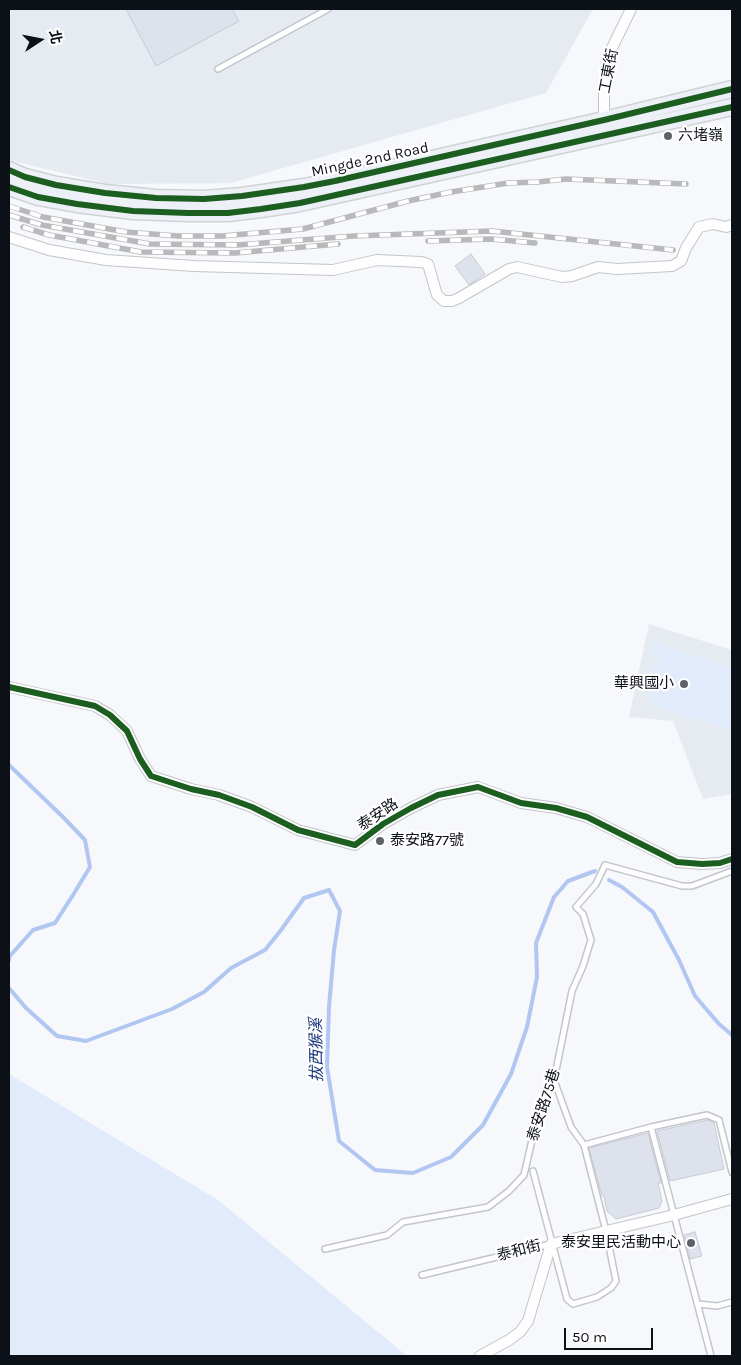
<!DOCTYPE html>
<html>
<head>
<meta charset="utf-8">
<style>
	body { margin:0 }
	#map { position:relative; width:741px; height:1365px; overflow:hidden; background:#f6f8fb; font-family:Karla,"Noto Sans TC",sans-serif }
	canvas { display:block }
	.frame { position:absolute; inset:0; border:10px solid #0c1017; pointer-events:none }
	.north { position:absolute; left:15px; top:15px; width:50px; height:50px; -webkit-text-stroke:4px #fff; paint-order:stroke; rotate:79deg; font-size:14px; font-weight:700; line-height:20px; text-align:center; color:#0c1017 }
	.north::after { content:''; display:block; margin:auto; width:18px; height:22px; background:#0c1017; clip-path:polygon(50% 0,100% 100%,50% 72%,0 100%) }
	.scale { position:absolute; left:564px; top:1328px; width:89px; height:22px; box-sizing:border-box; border:2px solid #0c1017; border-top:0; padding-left:6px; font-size:15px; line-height:18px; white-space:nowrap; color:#0c1017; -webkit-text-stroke:4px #fff; paint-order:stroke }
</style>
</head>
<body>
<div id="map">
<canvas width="741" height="1365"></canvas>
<div class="frame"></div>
<div class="north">北</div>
<div class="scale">50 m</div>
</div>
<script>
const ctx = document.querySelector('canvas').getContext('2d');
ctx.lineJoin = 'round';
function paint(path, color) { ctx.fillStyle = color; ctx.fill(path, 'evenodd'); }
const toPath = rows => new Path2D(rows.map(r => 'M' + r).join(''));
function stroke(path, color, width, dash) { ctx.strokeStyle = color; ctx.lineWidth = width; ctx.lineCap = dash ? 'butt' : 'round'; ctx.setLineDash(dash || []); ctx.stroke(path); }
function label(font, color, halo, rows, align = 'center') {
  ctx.font = font + ' Karla,"Noto Sans TC",sans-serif'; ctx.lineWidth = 4.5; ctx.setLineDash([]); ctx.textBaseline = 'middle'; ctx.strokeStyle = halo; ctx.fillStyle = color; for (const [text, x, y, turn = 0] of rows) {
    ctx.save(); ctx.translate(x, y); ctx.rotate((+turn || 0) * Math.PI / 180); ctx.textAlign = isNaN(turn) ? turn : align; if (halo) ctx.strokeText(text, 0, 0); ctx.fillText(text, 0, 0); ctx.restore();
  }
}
const built = toPath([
	[9,9,593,9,546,93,231,183,108,184,9,160],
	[649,624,732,650,732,794,703,799,673,721,629,717]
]);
const green = toPath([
	[653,642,732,669,732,730,657,707,651,700,648,690,649,673,652,667,663,659,650,654],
	[9,1074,218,1200,407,1356,9,1356]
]);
const stream = toPath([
	[9,765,63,817,85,840,90,867,73,895,55,923,33,930,9,957,9,960],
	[609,880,622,887,653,912,679,960,695,996,719,1024,732,1035],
	[9,988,26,1008,57,1036,86,1041,172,1009,204,992,231,968,265,950,281,930,304,898,329,890,340,911,334,950,329,1007,327,1067,339,1141,375,1170,413,1173,451,1157,483,1125,511,1074,527,1027,537,977,536,943,554,897,568,881,595,871]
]);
const building = toPath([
	[126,9,232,9,239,21,156,66,126,9],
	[471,254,485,274,469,285,455,266,471,254],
	[708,1120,714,1123,724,1169,670,1181,657,1131,708,1120],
	[648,1133,661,1183,658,1183,662,1201,659,1208,616,1219,607,1211,604,1196,602,1196,589,1148,648,1133],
	[695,1232,702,1256,690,1259,684,1235,695,1232]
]);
const service = toPath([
	[218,69,328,9],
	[651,1127,711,1356],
	[584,1145,651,1127,707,1115,719,1120,732,1172],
	[533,1171,567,1299,573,1304,597,1297,611,1288,616,1281,606,1231,584,1145,571,1127,554,1080],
	[325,1249,387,1235,403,1222,488,1207,509,1191,524,1175,538,1114,554,1080,572,991,583,966,591,940,583,914,576,907,596,884,605,865,682,886,692,886,732,871],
	[422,1275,551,1244],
	[698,1304,717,1306,732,1302]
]);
const minor = toPath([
	[604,125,604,93,611,50,631,9],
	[9,237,49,250,106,260,194,266,333,270,377,260,421,262,428,264,437,295,444,301,452,301,459,298,509,269,517,267,562,277,572,276,598,267,617,269,672,266,681,261,686,248,699,227,713,224,726,227,732,225],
	[9,687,95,706,110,715,127,731,140,759,151,776,191,789,219,795,252,807,298,830,355,845,383,824,411,808,438,795,478,787,521,803,556,808,587,817,677,862,702,864,720,863,732,859],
	[480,1356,509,1340,520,1332,528,1321,551,1244,674,1215,732,1199]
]);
const primary = toPath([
	[9,170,25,177,56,185,105,193,156,198,204,199,242,196,304,187,335,181,604,120,732,89],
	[9,187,38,197,77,204,133,211,188,213,228,213,261,209,300,203,732,107]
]);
const rail = toPath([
	[9,206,43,217,126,232,178,236,222,236,303,229,408,201,451,192,508,183,538,182,566,179,686,184],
	[9,215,42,225,150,244,237,245,354,236,492,231,673,250],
	[23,227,49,235,141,252,235,253,338,244],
	[428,241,491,239,535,243]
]);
const cycleway = toPath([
	[9,170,25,177,56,185,105,193,156,198,204,199,242,196,304,187,335,181,604,120,732,89],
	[9,187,38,197,77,204,133,211,188,213,228,213,261,209,300,203,732,107],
	[9,687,95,706,110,715,127,731,140,759,151,776,191,789,219,795,252,807,298,830,355,845,383,824,411,808,438,795,478,787,521,803,556,808,587,817,677,862,702,864,720,863,732,859]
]);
const markers = [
	[668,136,5,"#5e6167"],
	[684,684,5,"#5e6167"],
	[380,841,5,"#5e6167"],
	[691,1243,5,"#5e6167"]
];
const streetNames = [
	["工東街",609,71,-79],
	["Mingde 2nd Road",370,160,-12],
	["泰安路",378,815,-34],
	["泰安路75巷",544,1105,-72],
	["泰和街",519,1251,-14]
];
const poiNames = [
	["六堵嶺",678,136],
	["華興國小",674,684,"right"],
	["泰安路77號",390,841],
	["泰安里民活動中心",681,1243,"right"]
];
const waterNames = [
	["拔西猴溪",317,1050,-91]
];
paint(built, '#e6ebf2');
paint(green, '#e2ebfc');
stroke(stream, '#b1c6f1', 4);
paint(building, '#dde2ed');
stroke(building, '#c8cbd1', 1);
stroke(service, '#c2c5cb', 8);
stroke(minor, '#c2c5cb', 12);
stroke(primary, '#d0d2d4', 19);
stroke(service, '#fefefe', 5);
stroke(minor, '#fefefe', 10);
stroke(primary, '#edf0f7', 16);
stroke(rail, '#b8b9ba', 5.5);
stroke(rail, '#fff', 4, [11]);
stroke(cycleway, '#1b5e20', 6);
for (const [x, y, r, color] of markers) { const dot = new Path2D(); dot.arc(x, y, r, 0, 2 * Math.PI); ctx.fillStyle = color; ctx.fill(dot); stroke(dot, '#fff', 2); }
label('15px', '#0c1017', '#fff', streetNames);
label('15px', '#0c1017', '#fff', poiNames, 'left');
label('italic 16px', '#19357a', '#fff', waterNames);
</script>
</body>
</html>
